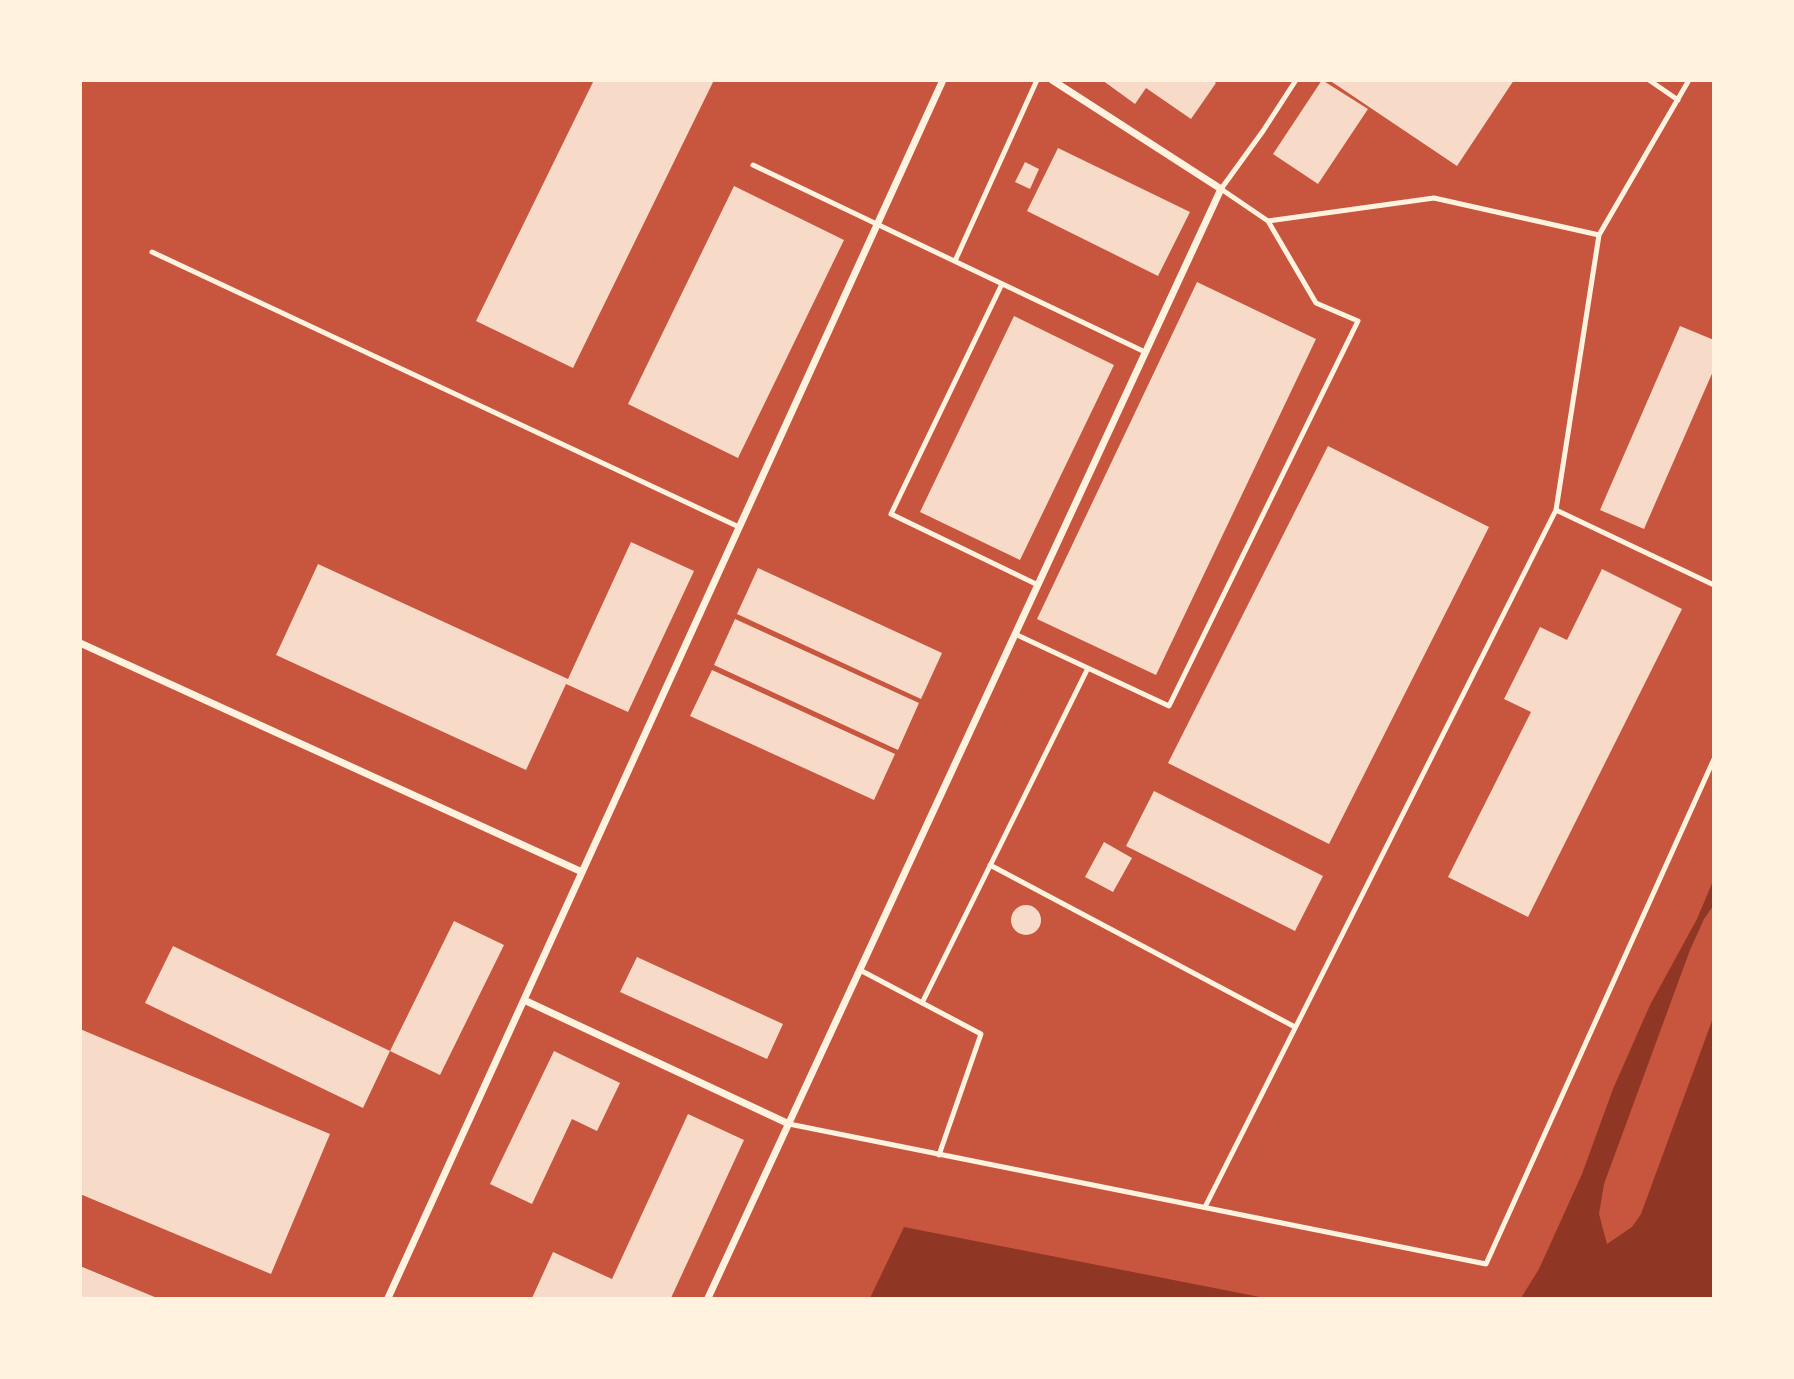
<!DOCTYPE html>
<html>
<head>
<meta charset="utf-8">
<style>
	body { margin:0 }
	#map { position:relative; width:1794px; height:1379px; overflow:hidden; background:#c8553d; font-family:"Alegreya Sans",sans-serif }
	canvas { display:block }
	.frame { position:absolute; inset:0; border:82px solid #fff3e0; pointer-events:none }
</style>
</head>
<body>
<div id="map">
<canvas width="1794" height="1379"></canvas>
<div class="frame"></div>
</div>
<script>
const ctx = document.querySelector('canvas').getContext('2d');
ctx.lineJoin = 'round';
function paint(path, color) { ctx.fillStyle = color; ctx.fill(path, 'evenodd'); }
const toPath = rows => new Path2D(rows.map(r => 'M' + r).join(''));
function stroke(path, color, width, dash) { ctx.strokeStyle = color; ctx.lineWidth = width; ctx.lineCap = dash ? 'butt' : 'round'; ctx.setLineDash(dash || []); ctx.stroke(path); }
const water = toPath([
	[1713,881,1713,1298,1521,1298,1539,1269,1582,1174,1613,1089,1650,1005,1697,919],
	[904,1227,1265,1298,870,1298]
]);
const pier = toPath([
	[1713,906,1713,1018,1641,1214,1632,1227,1607,1244,1599,1214,1604,1184,1690,950,1704,919]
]);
const building = toPath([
	[594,80,714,80,573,368,476,321],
	[1102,80,1212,80,1216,83,1191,119,1146,88,1135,104],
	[1322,80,1368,109,1318,184,1273,154],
	[1329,80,1514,80,1457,166],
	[1058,148,1190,212,1158,276,1027,211],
	[1025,162,1039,169,1030,189,1015,182],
	[734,186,844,240,738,458,628,404],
	[1197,282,1316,339,1156,675,1037,619],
	[1014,316,1114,365,1020,560,920,512],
	[1680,326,1714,340,1714,369,1644,529,1600,510],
	[1328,446,1489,527,1329,844,1168,763],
	[631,542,694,571,628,712,566,684,526,770,276,655,318,564,568,679],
	[758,568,942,653,921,699,737,614],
	[1602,569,1682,609,1528,917,1448,877,1531,712,1504,699,1540,627,1567,640],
	[735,619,919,703,898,750,714,665],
	[712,670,895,754,874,800,690,716],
	[1154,791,1323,876,1295,931,1126,846],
	[1104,842,1132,858,1113,892,1085,877],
	'1011 920a15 15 0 1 1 30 0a15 15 0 1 1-30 0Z',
	[454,921,504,945,440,1075,390,1051],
	[173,946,390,1051,363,1108,145,1003],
	[637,957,783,1024,767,1059,620,992],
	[80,1029,330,1134,271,1274,80,1194],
	[554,1051,620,1083,597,1131,572,1119,532,1204,490,1184],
	[688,1114,744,1140,671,1298,532,1298,553,1252,612,1279],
	[80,1266,157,1298,80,1298]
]);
const service = toPath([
	[1296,80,1263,131,1221,189,1268,221,1434,198,1599,235],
	[1649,80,1678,100],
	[753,165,1145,352],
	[152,252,739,527],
	[955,261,1037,80],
	[1002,284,891,514,1038,585],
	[1556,510,1714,585],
	[1015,634,1169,706,1358,321,1316,303,1268,221],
	[990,865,1295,1027],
	[860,970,981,1034,939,1155],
	[922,1003,1088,668],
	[789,1124,1486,1264,1714,759],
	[1205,1207,1556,510,1599,235,1689,80]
]);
const minor = toPath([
	[80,643,582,872],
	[524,1000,789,1124],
	[388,1298,943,80],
	[708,1298,1221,189,1052,80]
]);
paint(water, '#8f3625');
paint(pier, '#c8553d');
paint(building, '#f7dbc8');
stroke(service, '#fff3e0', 5);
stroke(minor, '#fff3e0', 7);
</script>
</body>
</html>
